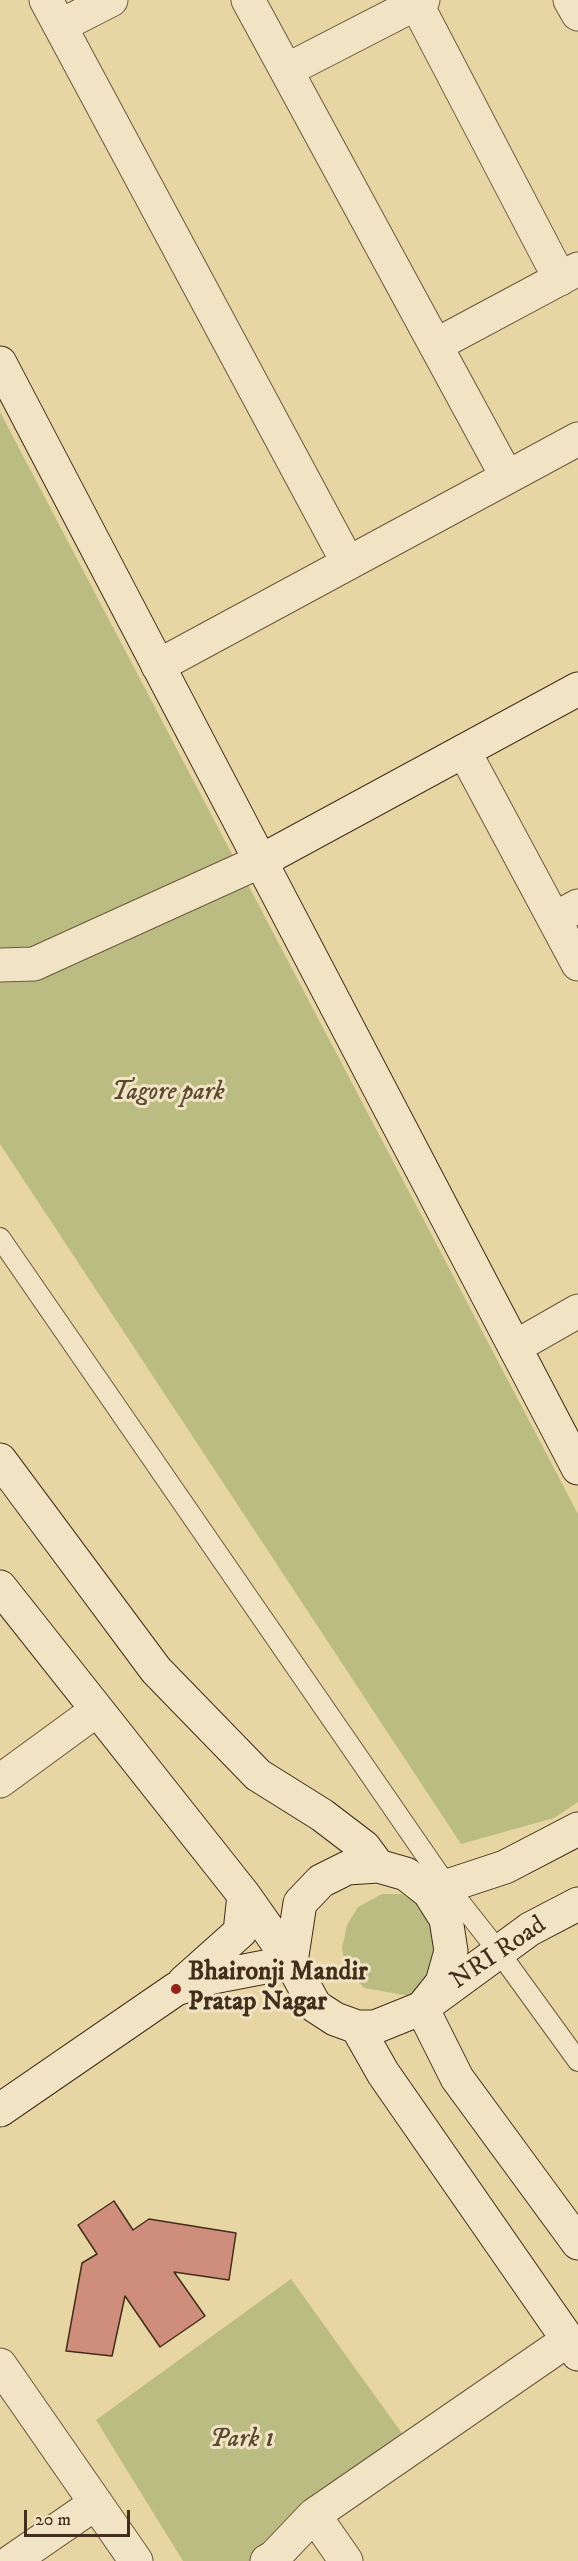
<!DOCTYPE html>
<html>
<head>
<meta charset="utf-8">
<style>
	body { margin:0 }
	#map { position:relative; width:578px; height:2561px; overflow:hidden; background:#e8d5a4; font-family:"IM FELL DW Pica",serif }
	canvas { display:block }
	.scale { position:absolute; left:24px; top:2510px; width:106px; height:27px; box-sizing:border-box; border:3px solid #422e1b; border-top:0; padding-left:8px; font-size:18px; line-height:21px; white-space:nowrap; color:#422e1b; -webkit-text-stroke:4px #f0e4c4; paint-order:stroke }
</style>
</head>
<body>
<div id="map">
<canvas width="578" height="2561"></canvas>
<div class="scale">20 m</div>
</div>
<script>
const ctx = document.querySelector('canvas').getContext('2d');
ctx.lineJoin = 'round';
function paint(path, color) { ctx.fillStyle = color; ctx.fill(path, 'evenodd'); }
const toPath = rows => new Path2D(rows.map(r => 'M' + r).join(''));
function stroke(path, color, width, dash) { ctx.strokeStyle = color; ctx.lineWidth = width; ctx.lineCap = dash ? 'butt' : 'round'; ctx.setLineDash(dash || []); ctx.stroke(path); }
function label(font, color, halo, rows, align = 'center') {
  ctx.font = font + ' "IM FELL DW Pica",serif'; ctx.lineWidth = 6; ctx.setLineDash([]); ctx.textBaseline = 'middle'; ctx.strokeStyle = halo; ctx.fillStyle = color; for (const [text, x, y, turn = 0] of rows) {
    ctx.save(); ctx.translate(x, y); ctx.rotate((+turn || 0) * Math.PI / 180); ctx.textAlign = isNaN(turn) ? turn : align; if (halo) ctx.strokeText(text, 0, 0); ctx.fillText(text, 0, 0); ctx.restore();
  }
}
const green = toPath([
	[0,412,578,1514,578,1802,554,1818,461,1844,0,1144],
	[382,1894,402,1894,437,1918,441,1967,410,1996,364,1988,345,1965,342,1948,347,1925,358,1907],
	[291,2279,409,2443,252,2561,183,2561,96,2420]
]);
const building = toPath([
	[114,2201,133,2230,149,2219,236,2233,229,2280,174,2272,205,2316,160,2347,125,2296,112,2356,66,2351,82,2263,97,2254,78,2225,114,2201]
]);
const lane = toPath([
	[0,1238,447,1886,499,1952,578,2061]
]);
const street = toPath([
	[46,0,348,563],
	[248,0,507,477],
	[570,0,578,14],
	[416,3,560,279],
	[60,26,111,0],
	[287,70,423,0],
	[436,345,578,269],
	[158,666,578,439],
	[464,751,578,964],
	[554,919,578,906],
	[0,965,34,964,261,861],
	[515,1347,578,1311],
	[0,1781,97,1710],
	[0,2365,136,2561],
	[12,2561,96,2503],
	[267,2561,274,2557,314,2515],
	[346,2561,314,2515,568,2340]
]);
const secondary = toPath([
	[0,363,578,1468],
	[261,861,578,689],
	[0,1460,156,1670,258,1775,322,1815,364,1847,378,1866],
	[0,1587,244,1895,291,1962,315,2006,335,2019,357,2027,375,2027,422,2008,442,1983,451,1951,446,1919,429,1892,406,1874,378,1866,347,1868,321,1881,300,1903,291,1962],
	[429,1892,505,1867,578,1829],
	[184,1982,240,1932,244,1895],
	[433,2000,530,1929,578,1904],
	[422,2008,457,2078,578,2243],
	[357,2027,383,2073,578,2354],
	[0,2110,176,1989,213,1977,291,1962]
]);
const markers = [
	[176,1989,6,"#8f2418"]
];
const parkNames = [
	["Tagore park",168,1094],
	["Park 1",242,2441]
];
const streetNames = [
	["NRI Road",499,1954,-34]
];
const poiNames = [
	["Bhaironji Mandir",188,1974],
	["Pratap Nagar",188,2004]
];
paint(green, '#bbbc82');
paint(building, '#cf8e7c');
stroke(building, '#422e1b', 1.5);
stroke(lane, '#6c583d', 22);
stroke(street, '#6c583d', 35);
stroke(secondary, '#422e1b', 35);
stroke(lane, '#f0e4c4', 20);
stroke(street, '#f0e4c4', 33);
stroke(secondary, '#f0e4c4', 33);
for (const [x, y, r, color] of markers) { const dot = new Path2D(); dot.arc(x, y, r, 0, 2 * Math.PI); ctx.fillStyle = color; ctx.fill(dot); stroke(dot, '#f0e4c4', 2); }
label('italic 26px', '#5a4a30', '#f0e4c4', parkNames);
label('26px', '#422e1b', '#f0e4c4', streetNames);
label('bold 26px', '#422e1b', '#f0e4c4', poiNames, 'left');
</script>
</body>
</html>
